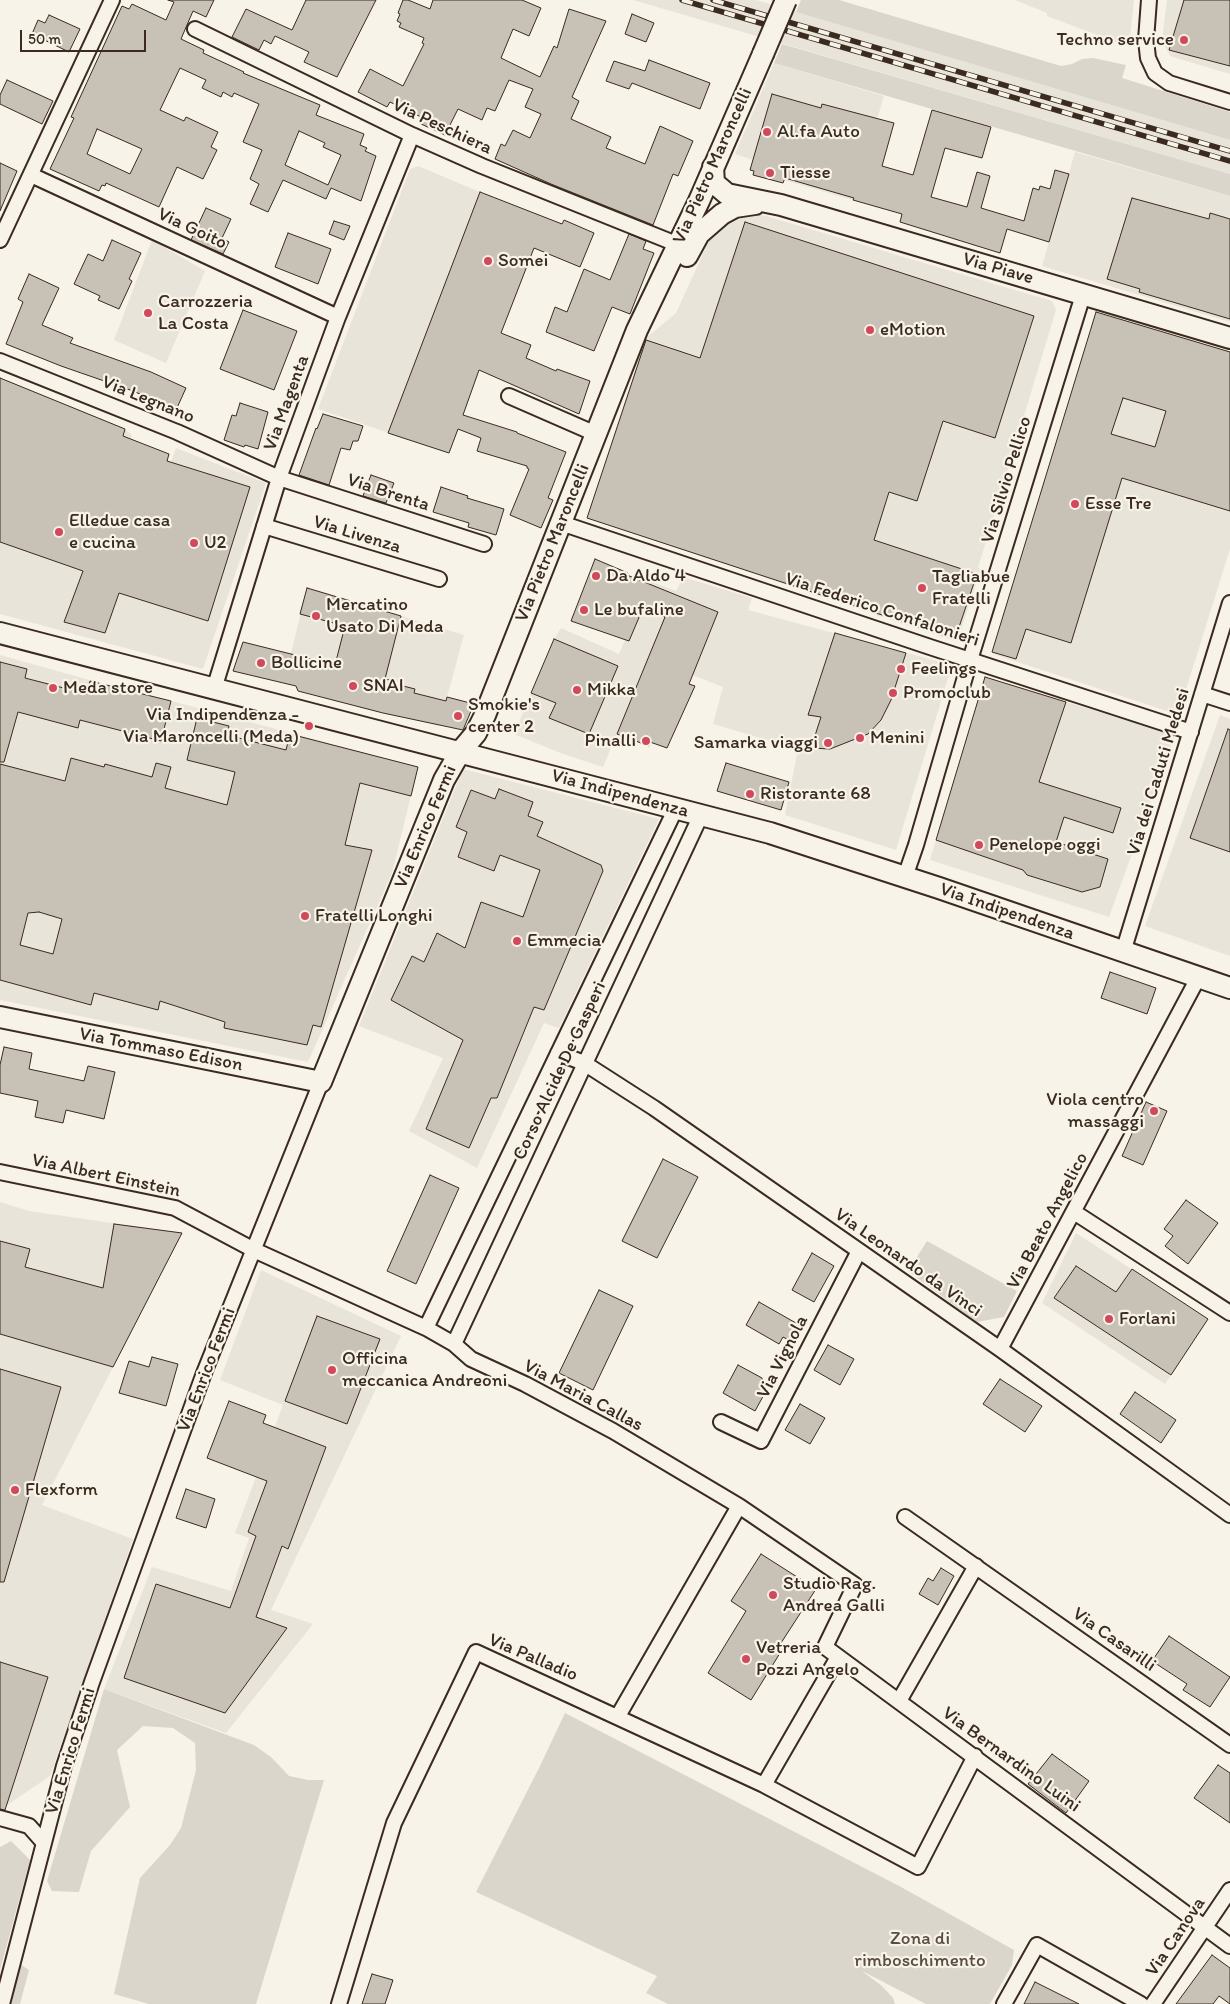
<!DOCTYPE html>
<html>
<head>
<meta charset="utf-8">
<style>
	body { margin:0 }
	#map { position:relative; width:1230px; height:2004px; overflow:hidden; background:#f7f3e8; font-family:Itim,sans-serif }
	canvas { display:block }
	.scale { position:absolute; left:20px; top:30px; width:126px; height:22px; box-sizing:border-box; border:2px solid #3b2a1e; border-top:0; padding-left:6px; font-size:15px; line-height:18px; white-space:nowrap; color:#3b2a1e; -webkit-text-stroke:4px #f7f3e8; paint-order:stroke }
</style>
</head>
<body>
<div id="map">
<canvas width="1230" height="2004"></canvas>
<div class="scale">50 m</div>
</div>
<script>
const ctx = document.querySelector('canvas').getContext('2d');
ctx.lineJoin = 'round';
function paint(path, color) { ctx.fillStyle = color; ctx.fill(path, 'evenodd'); }
const toPath = rows => new Path2D(rows.map(r => 'M' + r).join(''));
function stroke(path, color, width, dash) { ctx.strokeStyle = color; ctx.lineWidth = width; ctx.lineCap = dash ? 'butt' : 'round'; ctx.setLineDash(dash || []); ctx.stroke(path); }
function label(font, color, halo, rows, align = 'center') {
  ctx.font = font + ' Itim,sans-serif'; ctx.lineWidth = 4.5; ctx.setLineDash([]); ctx.textBaseline = 'middle'; ctx.strokeStyle = halo; ctx.fillStyle = color; for (const [text, x, y, turn = 0] of rows) {
    ctx.save(); ctx.translate(x, y); ctx.rotate((+turn || 0) * Math.PI / 180); ctx.textAlign = isNaN(turn) ? turn : align; if (halo) ctx.strokeText(text, 0, 0); ctx.fillText(text, 0, 0); ctx.restore();
  }
}
const built = toPath([
	[633,0,756,0,770,4,1230,140,1230,174],
	[1015,0,1134,0,1129,47,1047,16,1047,13],
	[1167,0,1230,0,1230,74,1170,56,1165,46,1166,41,1162,40],
	[774,63,884,96,853,200,784,180,783,183,753,175,754,171,750,170,753,160,735,154],
	[1075,152,1230,196,1230,322,1042,266],
	[418,166,480,192,490,342,449,453,318,409,410,169],
	[749,213,766,216,1052,301,1056,310,978,568,981,569,957,642,587,518,645,339,676,313,712,234,730,218],
	[152,240,205,271,166,363,114,340],
	[1096,312,1230,352,1230,549,1179,712,1176,714,993,654,992,652],
	[0,378,125,429,132,435,113,489,155,505,176,448,266,483,203,669,0,614],
	[683,577,752,598,748,610,952,665,896,850,785,815,798,749,713,724,723,687,649,658,603,767,563,754,514,734,554,639,561,628,619,654,650,581,676,591],
	[307,587,464,635,439,726,387,713,387,711,383,713,298,691,295,684,284,682],
	[0,655,118,688,119,687,418,767,392,873,308,1062,0,1000],
	[985,677,1175,735,1109,917,930,860],
	[1220,715,1230,719,1230,956,1145,926],
	[463,769,659,819,559,1028,544,1023,477,1168,409,1131,443,1058,359,1026],
	[0,1202,29,1211,182,1233,42,1505,133,1539,50,1776,0,1810],
	[1076,1233,1208,1319,1165,1384,1042,1303],
	[261,1270,401,1336,271,1610,313,1624,226,1733,104,1689,152,1567,231,1591,249,1538,235,1533,283,1405,220,1380]
]);
const green = toPath([
	[801,0,839,0,1061,66,1072,64,1082,59,1093,58,1126,65,1122,78,1230,112,1230,140,796,12],
	[782,44,1230,174,1230,196,774,63],
	[927,1241,1017,1291,1004,1317,977,1322,908,1271],
	[104,1689,254,1745,271,1757,289,1776,308,1780,324,1780,256,2004,149,2004,114,1994,140,1878,170,1845,181,1828,196,1770,195,1743,173,1728,143,1726,117,1750,130,1807,91,1851,79,1892,52,1891,47,1881],
	[565,1713,901,1887,1014,1950,1012,1965,990,2004,926,2004,862,1971,882,1986,893,1998,895,2004,668,2004,646,1993,657,1976,476,1892,540,1766],
	[11,1841,30,1860,0,1970,0,1847],
	[20,1964,29,1970,20,2004,10,2004]
]);
const building = toPath([
	[168,0,214,0,206,17,193,11,181,39,204,50,203,53,244,72,243,73,320,105,316,115,364,134,360,145,367,148,365,151,376,156,361,201,331,188,326,199,283,180,268,212,250,204,259,184,250,179,262,150,243,142,259,104,234,93,232,97,223,92,221,97,202,88,206,80,180,68,160,110,184,121,186,117,218,132,211,147,217,150,203,179,177,167,159,207,106,183,105,186,102,185,99,191,50,169,74,118,71,117,122,6,129,9,132,4,166,20,174,2,168,0],
	[97,129,142,149,130,174,87,154,97,129],
	[299,131,325,143,323,147,341,155,328,185,285,165,299,131],
	[306,0,376,0,337,77,304,62,309,52,275,36,271,44,264,40,259,50,232,37,246,9,292,30,306,0],
	[403,0,408,0,430,9,433,0,522,0,541,8,529,36,513,29,501,58,540,77,554,46,557,48,569,9,606,21,572,97,579,101,571,119,611,137,606,148,645,164,660,126,693,141,678,176,673,174,653,225,551,184,495,159,501,144,505,146,513,130,530,138,541,114,525,107,533,89,509,80,495,111,487,108,482,120,458,109,445,135,419,123,421,117,390,102,387,107,358,92,370,69,403,86,424,44,422,43,424,38,399,27,401,23,397,21,400,14,398,13,403,0],
	[1184,0,1230,0,1230,66,1169,50,1184,0],
	[632,14,654,23,646,42,625,34,632,14],
	[49,15,80,29,69,52,32,34,38,20,45,23,49,15],
	[649,60,710,83,700,109,632,83,629,89,606,81,614,61,645,71,649,60],
	[7,80,53,101,42,124,0,104,0,95,7,80],
	[772,94,821,108,822,104,894,123,882,166,913,175,932,110,991,127,982,158,945,148,931,197,967,207,977,172,990,176,981,208,1024,221,1033,188,1039,190,1040,186,1050,189,1055,170,1069,174,1049,242,1007,229,1000,253,900,222,902,214,853,200,854,198,785,178,783,183,753,175,754,171,750,170,772,94],
	[0,163,17,171,0,211,0,163],
	[480,192,562,224,564,220,594,233,580,267,534,248,501,333,531,345,526,358,556,371,557,369,590,381,579,414,479,370,463,415,517,432,517,433,566,452,548,498,553,500,541,528,510,515,529,469,527,468,527,466,477,451,481,438,458,429,449,453,388,433,480,192],
	[1132,198,1209,219,1210,213,1230,219,1230,319,1139,292,1140,289,1107,279,1132,198],
	[206,208,231,219,222,238,229,242,223,254,191,240,206,208],
	[334,221,350,226,344,240,329,234,334,221],
	[745,222,1034,316,995,438,943,421,917,501,889,492,874,540,977,574,955,639,587,518,646,340,700,358,745,222],
	[288,233,331,249,318,284,275,267,288,233],
	[629,234,646,241,643,249,654,253,630,314,612,307,594,351,546,332,555,307,567,312,584,269,610,280,629,234],
	[112,240,141,253,129,279,132,281,119,309,98,300,100,296,74,284,88,254,103,261,112,240],
	[29,274,59,288,42,325,73,338,70,343,151,372,186,388,176,410,133,391,61,366,6,344,23,302,18,299,29,274],
	[243,310,297,331,274,390,220,369,243,310],
	[1096,312,1230,352,1230,511,1122,478,1071,643,1026,629,1016,659,992,652,1096,312],
	[1123,398,1166,411,1155,447,1111,434,1123,398],
	[0,378,125,429,123,436,169,454,167,461,250,487,208,621,119,593,105,633,64,622,83,571,0,542,0,378],
	[240,403,268,412,258,449,245,445,244,447,224,440,232,415,236,416,240,403],
	[323,414,363,426,358,441,353,441,350,450,341,448,329,485,299,475,316,428,317,429,323,414],
	[371,475,394,483,386,503,363,496,371,475],
	[441,487,468,496,467,498,504,509,496,535,468,527,469,523,433,512,441,487],
	[595,559,628,573,627,575,718,612,689,684,695,686,667,748,650,742,649,746,617,734,665,617,643,608,629,641,571,621,595,559],
	[307,588,401,616,385,679,395,681,395,684,415,689,414,693,446,701,447,697,474,704,463,730,383,713,298,691,296,686,233,671,243,642,335,665,345,626,300,614,307,588],
	[835,633,906,653,891,700,881,720,868,734,830,749,811,748,821,717,808,715,835,633],
	[554,639,618,666,589,734,549,718,556,703,531,693,554,639],
	[0,662,27,669,25,678,87,694,90,681,171,701,161,741,80,720,78,728,18,712,4,762,0,762,0,662],
	[985,677,1066,702,1039,782,1121,808,1113,833,1064,817,1056,842,1108,859,1100,887,1082,892,1027,875,1023,870,936,840,985,677],
	[197,718,229,726,227,735,286,750,290,734,418,767,411,796,360,783,345,845,372,850,321,1027,313,1025,307,1045,224,1028,225,1022,160,1001,158,1010,94,993,91,1005,0,980,0,764,65,781,71,758,104,767,105,764,152,777,156,763,171,767,165,788,227,805,235,772,187,760,197,718],
	[39,912,62,919,53,954,20,945,28,913,39,912],
	[1228,729,1230,730,1230,852,1190,838,1228,729],
	[726,763,789,782,781,810,717,791,726,763],
	[499,789,533,802,528,816,543,822,537,836,601,865,603,871,544,1010,534,1007,497,1098,491,1098,469,1148,426,1129,463,1040,391,1000,412,956,424,962,437,933,465,948,481,902,523,917,540,870,500,855,494,871,458,857,467,832,456,827,471,790,495,799,499,789],
	[1110,972,1156,988,1147,1014,1101,998,1110,972],
	[4,1047,32,1053,29,1069,84,1081,88,1066,115,1072,104,1119,66,1110,63,1123,35,1117,38,1101,0,1093,0,1065,4,1047],
	[1146,1102,1167,1111,1143,1165,1122,1156,1146,1102],
	[663,1159,698,1177,657,1258,622,1241,663,1159],
	[430,1175,459,1188,416,1284,387,1271,430,1175],
	[1186,1200,1218,1223,1188,1264,1165,1246,1173,1236,1164,1229,1186,1200],
	[114,1224,182,1233,113,1367,0,1334,0,1241,30,1249,25,1267,103,1288,114,1224],
	[812,1253,834,1266,814,1302,792,1290,812,1253],
	[1076,1266,1116,1292,1132,1269,1208,1319,1171,1375,1054,1298,1076,1266],
	[599,1290,633,1306,593,1390,559,1373,599,1290],
	[759,1302,803,1327,794,1343,783,1337,779,1344,746,1325,759,1302],
	[317,1316,380,1339,347,1424,285,1401,317,1316],
	[828,1345,854,1359,840,1385,814,1370,828,1345],
	[152,1357,178,1364,166,1406,119,1393,129,1361,149,1367,152,1357],
	[738,1365,762,1378,766,1391,755,1411,723,1393,738,1365],
	[0,1369,61,1387,4,1582,0,1582,0,1369],
	[1000,1379,1042,1406,1025,1432,983,1404,1000,1379],
	[1135,1392,1176,1420,1161,1443,1120,1414,1135,1392],
	[229,1401,266,1415,263,1423,326,1447,288,1549,282,1546,256,1617,287,1628,225,1713,124,1678,156,1584,230,1608,256,1536,248,1532,267,1481,207,1458,229,1401],
	[800,1404,825,1418,810,1444,785,1430,800,1404],
	[186,1489,215,1499,206,1528,176,1518,186,1489],
	[761,1554,816,1589,781,1643,785,1645,751,1700,708,1673,746,1611,731,1601,761,1554],
	[941,1568,954,1576,938,1605,919,1594,928,1578,933,1581,941,1568],
	[1169,1636,1230,1677,1210,1707,1183,1690,1187,1684,1152,1661,1169,1636],
	[0,1662,48,1677,5,1810,0,1809,0,1662],
	[1052,1754,1089,1781,1066,1813,1028,1784,1052,1754],
	[1218,1765,1230,1773,1230,1823,1194,1798,1218,1765],
	[1212,1955,1230,1968,1230,2004,1219,1996,1213,2004,1176,2004,1212,1955],
	[372,1974,393,1980,385,2004,362,2004,372,1974],
	[1035,1982,1079,2004,1024,2004,1035,1982]
]);
const street = toPath([
	[1149,0,1146,40,1148,58,1155,73,1169,83,1230,102],
	[195,29,412,135,482,166,679,245],
	[31,175,338,317],
	[0,240,112,0],
	[0,361,177,432,279,478,484,544],
	[509,396,596,434],
	[561,523,930,647,1191,732],
	[264,526,439,579],
	[214,689,279,478,313,385,338,317,412,135],
	[1202,694,1230,703],
	[905,877,916,845,970,660,1083,295],
	[1123,952,1230,603],
	[558,1053,584,1063,654,1108,1000,1349,1230,1515],
	[0,1172,175,1208,254,1250,426,1328,454,1344,471,1359,525,1384,613,1431,739,1506,855,1585,825,1647,1230,1946],
	[1074,1212,1230,1313],
	[426,1328,676,808],
	[454,1344,701,815],
	[1000,1349,1198,978],
	[721,1422,761,1441,859,1251],
	[905,1517,1230,1745],
	[899,1701,976,1566],
	[618,1716,739,1506],
	[764,1785,838,1657],
	[0,1818,29,1826,44,1843],
	[2,2004,64,1766,92,1682,204,1373,321,1082],
	[339,2004,394,1823,476,1652,764,1785,918,1867,975,1756],
	[1004,2004,1037,1945,1141,2004],
	[1153,2004,1230,1890]
]);
const secondary = toPath([
	[713,167,714,183,727,194,781,205,1230,338],
	[687,256,699,234,722,214,735,207,755,204],
	[0,633,770,833,939,888,1230,988],
	[0,1017,321,1082,444,780,460,752,476,733,485,715,637,330,699,201,763,54]
]);
const rail = toPath([
	[682,0,1230,161],
	[713,0,1230,151]
]);
const secondaryBridge = toPath([
	[763,54,786,0]
]);
const markers = [
	[1184,40,5,"#d1495b"],
	[767,132,5,"#d1495b"],
	[770,173,5,"#d1495b"],
	[488,261,5,"#d1495b"],
	[148,313,5,"#d1495b"],
	[870,330,5,"#d1495b"],
	[1075,504,5,"#d1495b"],
	[59,532,5,"#d1495b"],
	[194,543,5,"#d1495b"],
	[596,576,5,"#d1495b"],
	[922,588,5,"#d1495b"],
	[584,610,5,"#d1495b"],
	[316,616,5,"#d1495b"],
	[261,663,5,"#d1495b"],
	[901,669,5,"#d1495b"],
	[353,686,5,"#d1495b"],
	[53,688,5,"#d1495b"],
	[577,690,5,"#d1495b"],
	[893,693,5,"#d1495b"],
	[458,716,5,"#d1495b"],
	[309,726,5,"#d1495b"],
	[860,738,5,"#d1495b"],
	[646,741,5,"#d1495b"],
	[828,743,5,"#d1495b"],
	[750,794,5,"#d1495b"],
	[979,845,5,"#d1495b"],
	[305,916,5,"#d1495b"],
	[517,941,5,"#d1495b"],
	[1154,1111,5,"#d1495b"],
	[1109,1319,5,"#d1495b"],
	[332,1370,5,"#d1495b"],
	[15,1490,5,"#d1495b"],
	[773,1595,5,"#d1495b"],
	[746,1659,5,"#d1495b"]
];
const poiNames = [
	["Techno service",1174,40,"right"],
	["Al.fa Auto",777,132],
	["Tiesse",780,173],
	["Somei",498,261],
	["Carrozzeria",158,302],
	["La Costa",158,324],
	["eMotion",880,330],
	["Esse Tre",1085,504],
	["Elledue casa",69,521],
	["e cucina",69,543],
	["U2",204,543],
	["Da Aldo 4",606,576],
	["Tagliabue",932,577],
	["Fratelli",932,599],
	["Mercatino",326,605],
	["Usato Di Meda",326,627],
	["Le bufaline",594,610],
	["Bollicine",271,663],
	["Feelings",911,669],
	["SNAI",363,686],
	["Meda store",63,688],
	["Mikka",587,690],
	["Promoclub",903,693],
	["Smokie's",468,705],
	["center 2",468,727],
	["Via Indipendenza -",299,715,"right"],
	["Via Maroncelli (Meda)",299,737,"right"],
	["Menini",870,738],
	["Pinalli",636,741,"right"],
	["Samarka viaggi",818,743,"right"],
	["Ristorante 68",760,794],
	["Penelope oggi",989,845],
	["Fratelli Longhi",315,916],
	["Emmecia",527,941],
	["Viola centro",1144,1100,"right"],
	["massaggi",1144,1122,"right"],
	["Forlani",1119,1319],
	["Officina",342,1359],
	["meccanica Andreoni",342,1381],
	["Flexform",25,1490],
	["Studio Rag.",783,1584],
	["Andrea Galli",783,1606],
	["Vetreria",756,1648],
	["Pozzi Angelo",756,1670]
];
const streetNames = [
	["Via Peschiera",442,127,25],
	["Via Pietro Maroncelli",713,166,-66],
	["Via Goito",192,229,25],
	["Via Piave",998,269,16],
	["Via Legnano",148,400,22],
	["Via Magenta",287,403,-70],
	["Via Silvio Pellico",1007,480,-73],
	["Via Brenta",388,493,18],
	["Via Livenza",357,535,17],
	["Via Pietro Maroncelli",553,543,-68],
	["Via Federico Confalonieri",882,610,18],
	["Via dei Caduti Medesi",1159,772,-73],
	["Via Indipendenza",620,794,15],
	["Via Enrico Fermi",426,827,-67],
	["Via Indipendenza",1007,912,19],
	["Via Tommaso Edison",161,1050,11],
	["Corso Alcide De Gasperi",560,1071,-65],
	["Via Albert Einstein",106,1176,12],
	["Via Beato Angelico",1048,1221,-62],
	["Via Leonardo da Vinci",908,1263,35],
	["Via Vignola",783,1357,-63],
	["Via Enrico Fermi",207,1370,-69],
	["Via Maria Callas",583,1396,28],
	["Via Casarilli",1114,1640,35],
	["Via Palladio",533,1658,23],
	["Via Enrico Fermi",71,1751,-73],
	["Via Bernardino Luini",1011,1760,36],
	["Via Canova",1176,1937,-56]
];
const parkNames = [
	["Zona di",920,1939],
	["rimboschimento",920,1961]
];
paint(built, '#e9e4d9');
paint(green, '#dbd6cb');
paint(building, '#c8c1b6');
stroke(building, '#3b2a1e', 1);
stroke(street, '#3b2a1e', 18);
stroke(secondary, '#3b2a1e', 24);
stroke(street, '#f7f3e8', 14);
stroke(secondary, '#f7f3e8', 20);
stroke(rail, '#3b2a1e', 5.5);
stroke(rail, '#f7f3e8', 4, [11]);
stroke(secondaryBridge, '#3b2a1e', 24, []);
stroke(secondaryBridge, '#f7f3e8', 20);
for (const [x, y, r, color] of markers) { const dot = new Path2D(); dot.arc(x, y, r, 0, 2 * Math.PI); ctx.fillStyle = color; ctx.fill(dot); stroke(dot, '#f7f3e8', 2); }
label('19px', '#3b2a1e', '#f7f3e8', poiNames, 'left');
label('19px', '#3b2a1e', '#f7f3e8', streetNames);
label('19px', '#5b4c41', '#f7f3e8', parkNames);
</script>
</body>
</html>
